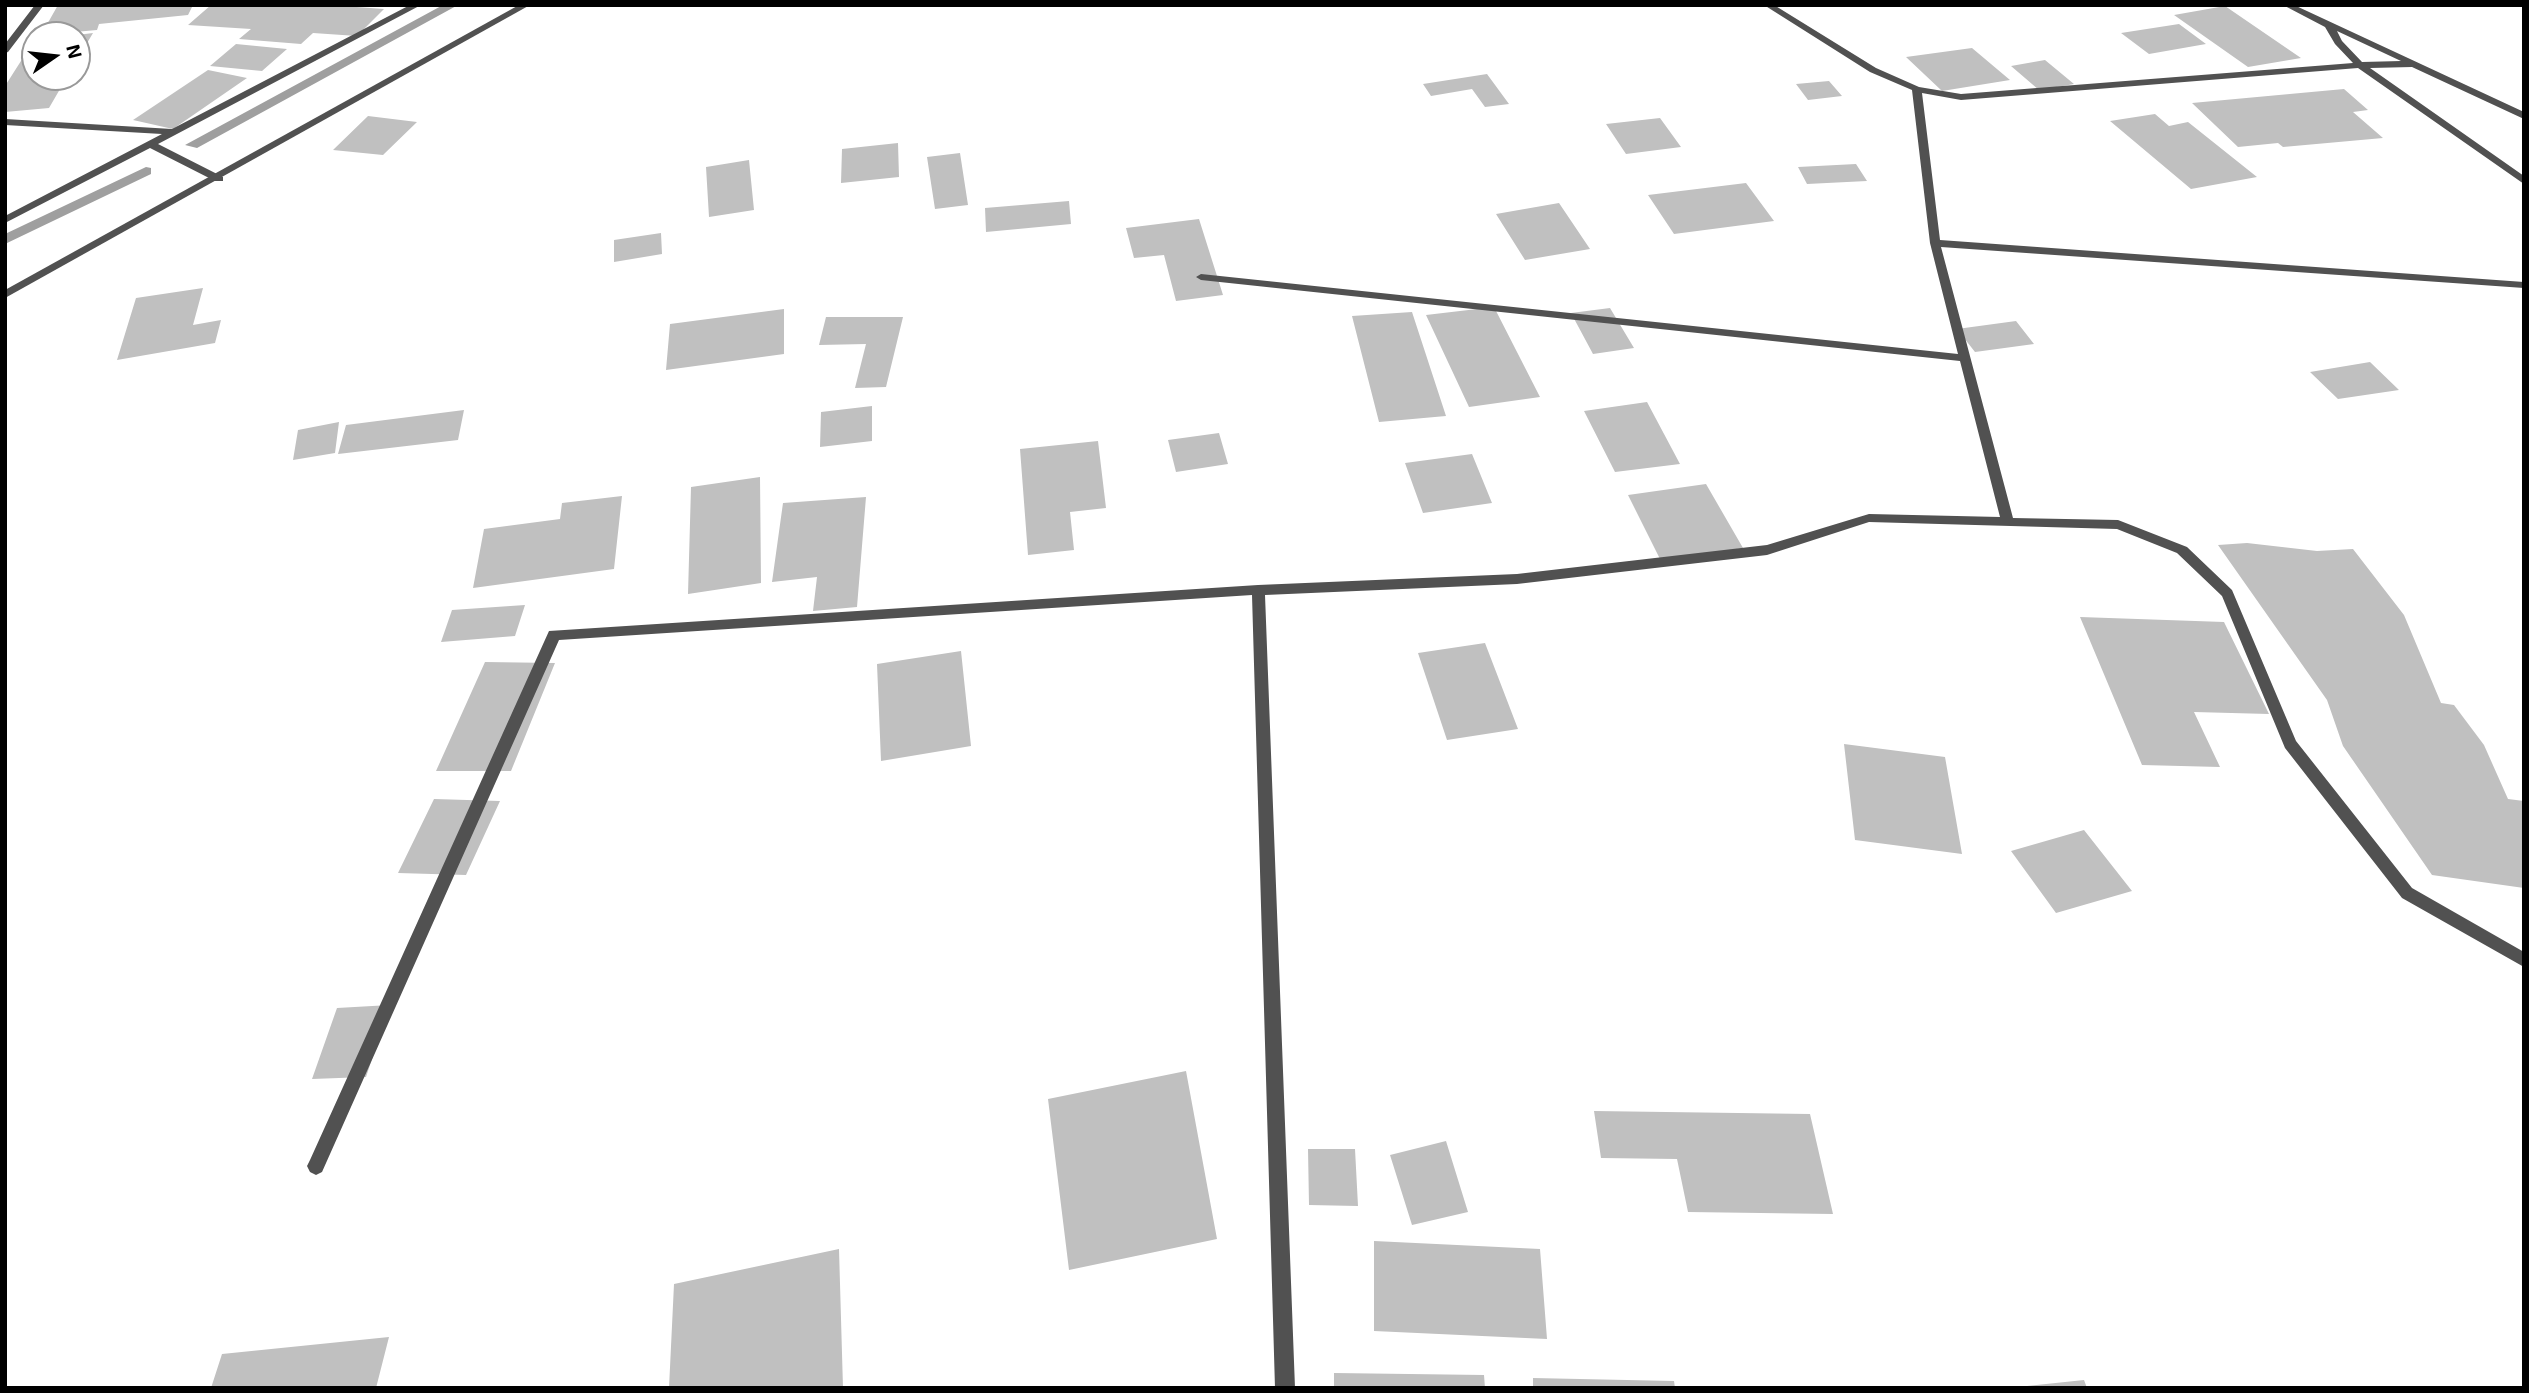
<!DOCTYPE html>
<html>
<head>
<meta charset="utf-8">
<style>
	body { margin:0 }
	#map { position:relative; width:2529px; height:1393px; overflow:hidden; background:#fff; font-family:"Exo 2",sans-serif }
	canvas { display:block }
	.frame { position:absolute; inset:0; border:7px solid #000; pointer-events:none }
	.north { position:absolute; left:21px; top:21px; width:70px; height:70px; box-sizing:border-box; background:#fff; border:2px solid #999; border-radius:50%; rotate:76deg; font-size:19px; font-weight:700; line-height:28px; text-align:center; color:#000 }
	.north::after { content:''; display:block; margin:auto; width:24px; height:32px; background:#000; clip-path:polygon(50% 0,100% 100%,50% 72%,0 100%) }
</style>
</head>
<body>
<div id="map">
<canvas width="2529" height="1393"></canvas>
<div class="frame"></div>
<div class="north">N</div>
</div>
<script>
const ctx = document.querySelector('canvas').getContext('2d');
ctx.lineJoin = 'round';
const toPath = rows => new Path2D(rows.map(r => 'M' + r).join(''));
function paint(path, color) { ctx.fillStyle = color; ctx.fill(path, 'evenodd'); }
const stream = toPath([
	[443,5,458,5,197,148,185,145,443,5],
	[146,167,151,168,151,174,5,244,5,234,146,167]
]);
const building = toPath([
	[58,5,193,5,188,15,99,24,97,30,41,35],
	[211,5,329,5,384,9,357,36,313,33,301,44,239,39,251,29,188,25],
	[2225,6,2301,58,2248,67,2174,15],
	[2179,24,2206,44,2149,54,2121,33],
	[93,33,77,60,77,35],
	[35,39,35,77,67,77,49,108,5,112,5,86],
	[236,44,287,49,262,71,210,66],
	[1972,48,2010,80,1942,91,1906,57],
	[2045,60,2074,84,2039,90,2011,66],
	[208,70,247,78,173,129,133,120],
	[1487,74,1509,104,1485,107,1472,89,1431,96,1423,84],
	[1829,81,1842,96,1808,100,1796,84],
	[2344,89,2368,110,2353,112,2383,138,2283,147,2278,143,2238,147,2192,103],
	[2155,114,2169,126,2188,122,2257,177,2191,189,2110,121],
	[368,116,417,122,383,155,333,150],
	[1660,118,1681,147,1626,154,1606,124],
	[898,143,899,177,841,183,842,149],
	[960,153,968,205,935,209,927,157],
	[749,160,754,210,709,217,706,167],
	[1856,164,1867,181,1807,184,1798,167],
	[1746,183,1774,221,1674,234,1648,195],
	[1069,201,1071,224,986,232,985,208],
	[1559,203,1590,249,1525,260,1496,214],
	[1199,219,1223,295,1176,301,1164,255,1134,258,1126,228],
	[661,233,662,254,614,262,614,240],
	[203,288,193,325,221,320,215,343,117,360,136,298],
	[1494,307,1540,397,1469,407,1426,315],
	[1610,308,1634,348,1593,354,1571,313],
	[784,309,784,354,666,370,670,324],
	[1412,312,1446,416,1379,422,1352,316],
	[826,317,903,317,886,387,855,388,866,344,819,345],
	[2016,321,2034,344,1975,352,1957,329],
	[2370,362,2399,390,2338,399,2310,372],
	[1647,402,1680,464,1615,472,1584,411],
	[872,406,872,441,820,447,821,412],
	[464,410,458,440,338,454,346,425],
	[339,422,335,453,293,460,298,430],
	[1219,433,1228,464,1176,472,1168,440],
	[1098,441,1106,508,1070,512,1074,550,1028,555,1020,449],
	[1472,454,1492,503,1423,513,1405,463],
	[760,477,761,583,688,594,691,487],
	[1706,484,1743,548,1661,561,1628,495],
	[622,496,614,569,473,588,484,529,560,519,562,503],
	[866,497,857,607,813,611,817,577,772,582,783,503],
	[2247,543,2317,551,2353,549,2404,615,2441,703,2454,705,2484,745,2508,799,2524,801,2524,888,2432,875,2343,746,2327,700,2218,545],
	[525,605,515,636,441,642,452,610],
	[2080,617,2224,622,2269,714,2194,712,2220,767,2142,765],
	[1485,643,1518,729,1447,740,1418,653],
	[961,651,971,746,881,761,877,664],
	[485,662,555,663,511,771,436,771],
	[1844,744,1945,757,1962,854,1855,840],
	[434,799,500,801,466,875,398,873],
	[2084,830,2132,891,2056,913,2011,851],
	[390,1005,366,1077,312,1079,337,1008],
	[1186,1071,1217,1239,1069,1270,1048,1099],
	[1594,1111,1810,1114,1833,1214,1688,1212,1677,1159,1601,1158],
	[1446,1141,1468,1212,1412,1225,1390,1155],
	[1308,1149,1355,1149,1358,1206,1309,1205],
	[1374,1241,1540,1249,1547,1339,1374,1331],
	[839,1249,843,1388,669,1388,674,1284],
	[389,1337,376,1388,211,1388,222,1354],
	[1334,1373,1484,1375,1485,1388,1334,1388],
	[1533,1378,1674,1381,1675,1388,1533,1388],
	[2084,1380,2087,1388,2027,1388,2027,1386]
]);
const minor = toPath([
	[35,5,44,5,8,52,5,53,5,44,35,5],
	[410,5,421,5,158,144,223,177,223,181,215,181,150,148,5,223,5,216,162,134,5,125,5,119,172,129,410,5],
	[1764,5,1774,5,1876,68,1919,87,1961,94,2353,63,2335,44,2325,27,2283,5,2294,5,2524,112,2524,119,2412,67,2370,68,2524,176,2524,184,2358,68,1961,100,1922,93,1940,240,2524,282,2524,288,1941,247,2013,518,2118,520,2187,547,2232,590,2296,741,2412,888,2524,952,2524,967,2402,898,2285,748,2222,596,2177,553,2117,529,1869,522,1767,555,1517,584,1265,595,1295,1388,1275,1388,1252,595,559,640,322,1172,316,1175,310,1172,307,1166,310,1160,549,631,1258,585,1517,574,1767,545,1869,514,2000,517,1960,361,1201,280,1196,277,1201,274,1958,354,1930,243,1912,90,1870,72,1764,5],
	[2337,31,2401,61,2362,62,2342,41,2337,31]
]);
const tertiary = toPath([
	[519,5,530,5,5,298,5,290,519,5]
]);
paint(stream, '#9f9f9f');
paint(building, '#c0c0c0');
paint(minor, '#515151');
paint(tertiary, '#515151');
</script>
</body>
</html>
